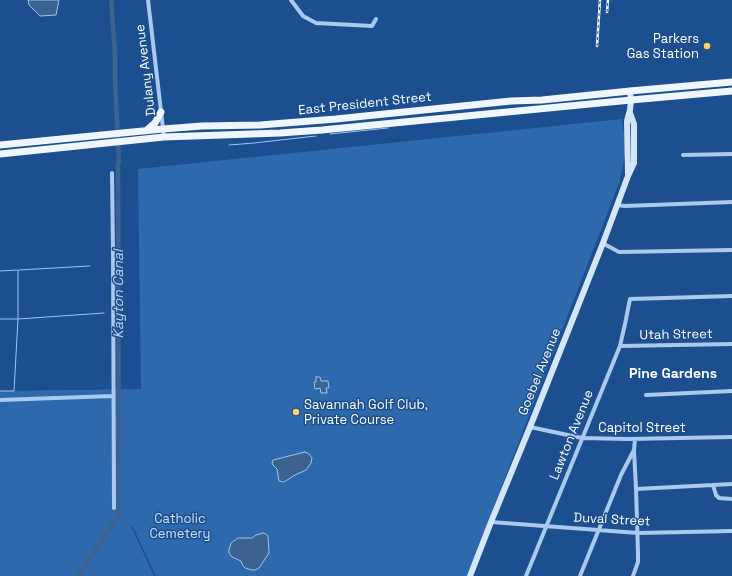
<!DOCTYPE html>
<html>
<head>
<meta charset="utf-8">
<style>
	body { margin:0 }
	canvas { display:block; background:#1b4f8f }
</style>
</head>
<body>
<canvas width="732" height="576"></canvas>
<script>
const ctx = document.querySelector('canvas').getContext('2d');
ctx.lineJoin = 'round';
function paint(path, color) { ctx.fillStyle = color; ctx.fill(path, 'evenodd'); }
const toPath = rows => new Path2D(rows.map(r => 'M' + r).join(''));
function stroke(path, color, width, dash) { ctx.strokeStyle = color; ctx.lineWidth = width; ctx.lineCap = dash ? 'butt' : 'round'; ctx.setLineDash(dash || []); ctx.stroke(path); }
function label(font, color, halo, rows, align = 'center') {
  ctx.font = font + ' "Space Grotesk",sans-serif'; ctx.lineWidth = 3; ctx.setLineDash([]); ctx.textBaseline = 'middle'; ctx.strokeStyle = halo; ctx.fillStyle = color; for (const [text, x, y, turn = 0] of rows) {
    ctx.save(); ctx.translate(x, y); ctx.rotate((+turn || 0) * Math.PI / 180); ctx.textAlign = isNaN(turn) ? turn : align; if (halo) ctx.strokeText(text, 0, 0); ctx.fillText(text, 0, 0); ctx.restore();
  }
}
const green = toPath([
	[622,119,626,151,619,183,467,576,156,576,132,525,131,526,154,576,0,576,0,391,141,389,138,169]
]);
const water = toPath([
	[28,0,59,0,56,15,40,16,29,5,28,0],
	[316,377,320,377,321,381,328,381,329,388,326,388,327,393,321,393,320,388,315,389,314,382,316,382,316,377],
	[305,452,309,454,312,458,311,463,306,470,295,475,284,482,279,481,277,469,273,465,272,463,273,460,305,452],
	[263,533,266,534,268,536,269,553,259,568,255,570,252,570,245,568,243,566,241,561,232,557,229,553,229,549,231,543,238,538,252,538,256,535,263,533]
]);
const stream = toPath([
	[330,134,388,128],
	[229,145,254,143,316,136],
	[19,270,90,266],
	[0,271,18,270,18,319,104,313],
	[0,319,18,319,14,391,0,391]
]);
const canal = toPath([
	[78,576,119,514,118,164,119,161,115,82,115,52,111,0]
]);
const street = toPath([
	[148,0,164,137],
	[291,0,303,16,316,23,372,26,376,19],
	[683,155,732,154],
	[112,173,113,250,114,508],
	[617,205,625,206,732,202],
	[603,243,606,245,619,252,732,250],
	[620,346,732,344],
	[646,395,732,391],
	[0,400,113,396],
	[530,427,582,438,628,439,732,437],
	[713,485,716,495,719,498,732,499],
	[636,489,732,484],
	[491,522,638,533,732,531],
	[526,576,620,346,625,324,630,299,732,296],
	[580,576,621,475,634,450],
	[633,576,638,562,638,553,636,489,634,450,635,439]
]);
const secondary = toPath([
	[628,174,627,121,630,110,631,100,630,91],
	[470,576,491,522,530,427,603,243,628,176,634,163,634,124,630,113]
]);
const primary = toPath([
	[147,130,155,123,161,112],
	[0,145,163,129,202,126,260,125,336,119,511,101,542,100,630,91,732,82],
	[0,154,164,137,280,133,322,130,631,100,732,91]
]);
const rail = toPath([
	[607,12,608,0],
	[597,46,600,0]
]);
const markers = [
	[707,46,4,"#ffd166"],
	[296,412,4,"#ffd166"]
];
const poiNames = [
	["Parkers",699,39],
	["Gas Station",699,54],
	["Savannah Golf Club,",304,405,"left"],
	["Private Course",304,420,"left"]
];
const streetNames = [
	["Dulany Avenue",146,70,-97],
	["East President Street",365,104,-6],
	["Utah Street",676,335,-1],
	["Goebel Avenue",540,372,-68],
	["Capitol Street",642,428],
	["Lawton Avenue",572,435,-68],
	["Duval Street",612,520,3]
];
const parkNames = [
	["Catholic",180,519],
	["Cemetery",180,534]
];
const waterNames = [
	["Kayton Canal",119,294,-90]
];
const neighbourhoodNames = [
	["Pine Gardens",673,374]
];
paint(green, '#2e69ad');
paint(water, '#3c6290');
stroke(water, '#9cc4f0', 1);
stroke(stream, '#9cc4f0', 1);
stroke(canal, '#3c6290', 4.5);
stroke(street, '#a9c9ee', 4);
stroke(secondary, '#d6e6fa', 6);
stroke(primary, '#f0f6ff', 7);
stroke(rail, '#fff', 2.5);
stroke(rail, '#1b4f8f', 1, [3]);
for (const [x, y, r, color] of markers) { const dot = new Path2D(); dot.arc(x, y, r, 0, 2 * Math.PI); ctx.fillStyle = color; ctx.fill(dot); stroke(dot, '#1b4f8f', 1.5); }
label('13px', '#fff', '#1b4f8f', poiNames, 'right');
label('13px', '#fff', '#1b4f8f', streetNames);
label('13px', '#cfe3fa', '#1b4f8f', parkNames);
label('italic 14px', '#b5d3f5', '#1b4f8f', waterNames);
label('bold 14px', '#fff', '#1b4f8f', neighbourhoodNames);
</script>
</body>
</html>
